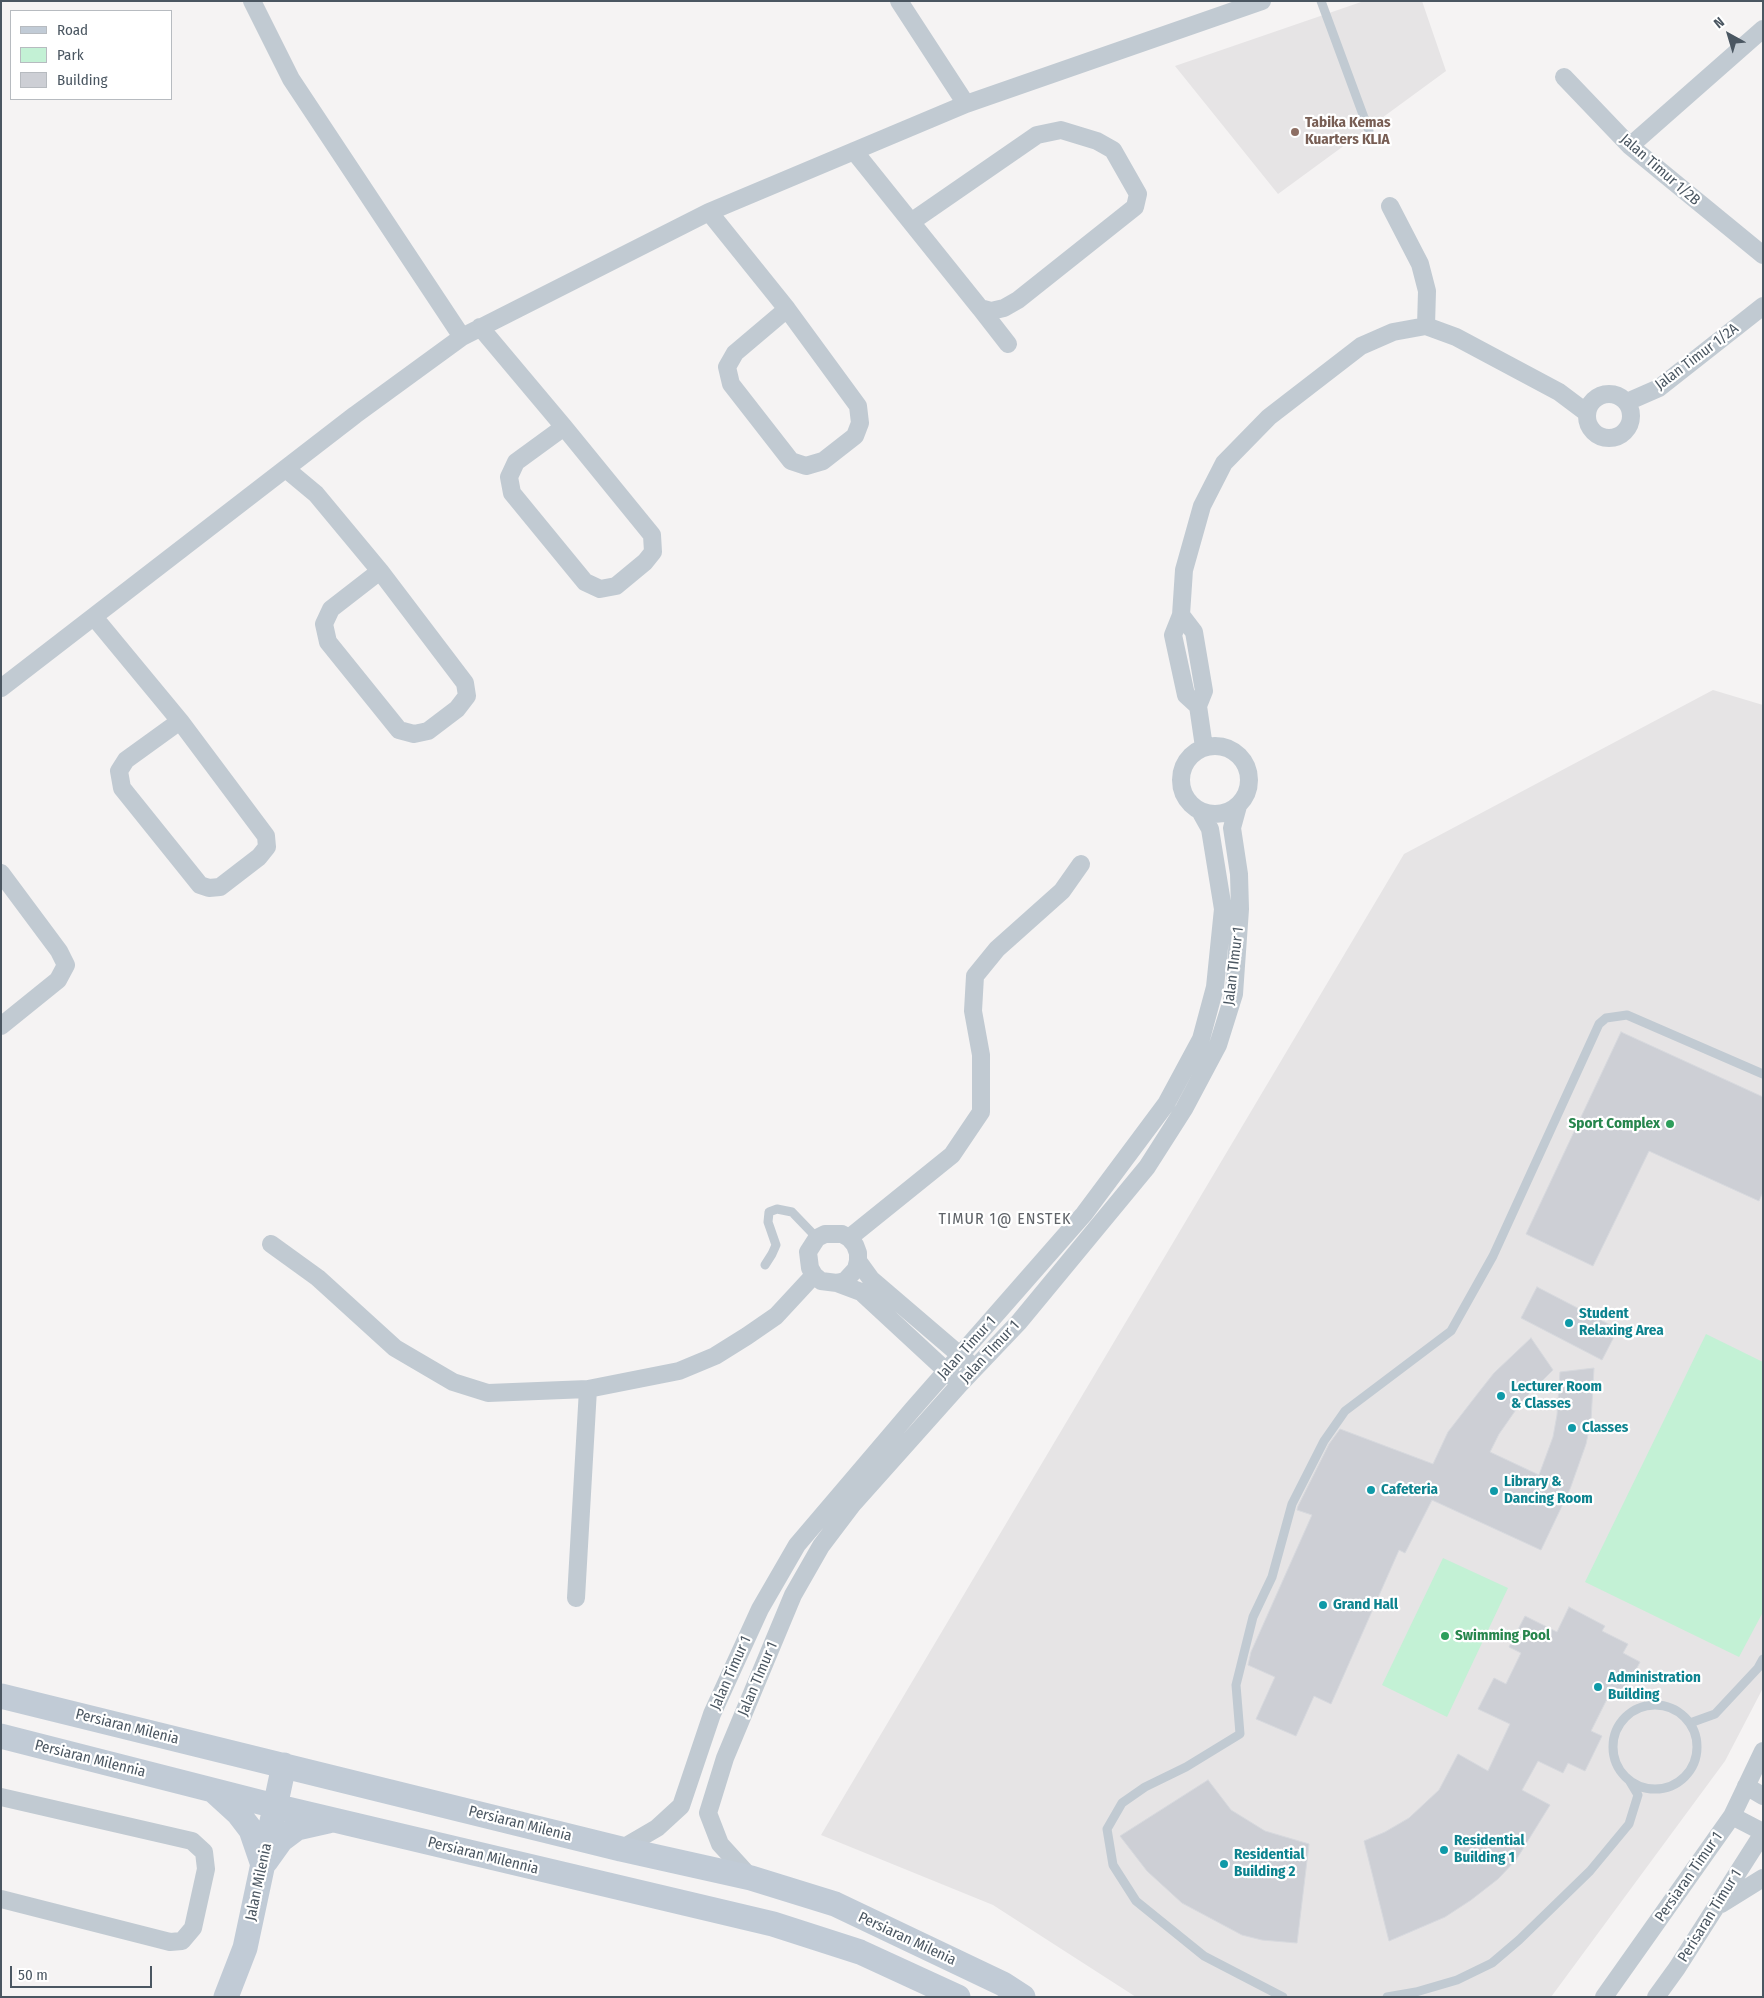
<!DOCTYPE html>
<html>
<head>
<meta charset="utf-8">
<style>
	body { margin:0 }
	#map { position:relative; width:1764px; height:1998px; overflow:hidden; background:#f5f3f3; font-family:"Fira Sans Condensed",sans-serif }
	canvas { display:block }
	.frame { position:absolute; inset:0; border:2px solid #4a5661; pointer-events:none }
	.legend { position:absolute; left:10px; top:10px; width:162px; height:90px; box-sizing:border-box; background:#fff; border:1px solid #b7bbc0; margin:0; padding:6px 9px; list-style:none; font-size:15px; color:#4a5661 }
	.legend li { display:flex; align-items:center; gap:10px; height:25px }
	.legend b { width:25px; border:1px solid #b7bbc0 }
	.north { position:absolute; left:1704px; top:10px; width:50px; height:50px; -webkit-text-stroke:4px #fff; paint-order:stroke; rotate:321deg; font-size:14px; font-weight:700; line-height:20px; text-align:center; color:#4a5661 }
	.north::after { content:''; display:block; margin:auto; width:18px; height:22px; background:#4a5661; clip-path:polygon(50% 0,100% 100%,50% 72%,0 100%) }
	.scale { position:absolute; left:10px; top:1966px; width:142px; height:22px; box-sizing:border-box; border:2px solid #4a5661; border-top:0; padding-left:6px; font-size:15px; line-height:18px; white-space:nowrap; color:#4a5661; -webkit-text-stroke:4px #fff; paint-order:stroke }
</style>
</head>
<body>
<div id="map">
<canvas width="1764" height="1998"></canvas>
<div class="frame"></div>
<ul class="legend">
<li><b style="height:6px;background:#c1cbd6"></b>Road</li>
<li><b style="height:14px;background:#c3f1d5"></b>Park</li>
<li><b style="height:14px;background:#cdcfd5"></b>Building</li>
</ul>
<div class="north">N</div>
<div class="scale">50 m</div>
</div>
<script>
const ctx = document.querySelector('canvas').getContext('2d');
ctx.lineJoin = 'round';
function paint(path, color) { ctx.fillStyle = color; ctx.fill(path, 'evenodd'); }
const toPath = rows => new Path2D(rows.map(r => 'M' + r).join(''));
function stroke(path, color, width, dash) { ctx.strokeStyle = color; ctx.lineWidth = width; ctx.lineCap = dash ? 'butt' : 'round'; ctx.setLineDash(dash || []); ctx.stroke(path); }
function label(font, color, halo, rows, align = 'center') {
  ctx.font = font + ' "Fira Sans Condensed",sans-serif'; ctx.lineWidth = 4.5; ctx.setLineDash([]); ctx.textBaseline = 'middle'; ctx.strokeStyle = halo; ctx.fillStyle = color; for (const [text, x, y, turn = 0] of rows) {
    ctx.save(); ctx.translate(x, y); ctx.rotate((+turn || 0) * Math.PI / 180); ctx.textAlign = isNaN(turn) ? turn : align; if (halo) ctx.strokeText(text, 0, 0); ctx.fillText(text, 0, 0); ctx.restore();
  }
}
const education = toPath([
	[1364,1,1422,1,1446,71,1278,194,1175,66],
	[1713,690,1763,705,1763,1688,1725,1761,1551,1997,1136,1997,993,1905,821,1835,1404,854]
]);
const green = toPath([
	[1706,1334,1763,1362,1763,1612,1739,1657,1585,1582],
	[1443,1558,1508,1588,1447,1717,1382,1685]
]);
const building = toPath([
	[1621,1032,1763,1097,1763,1192,1759,1201,1649,1151,1593,1266,1526,1234,1621,1032],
	[1537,1287,1618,1329,1602,1360,1521,1318,1537,1287],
	[1531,1338,1553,1370,1522,1401,1499,1434,1490,1452,1539,1475,1553,1437,1557,1415,1560,1372,1594,1368,1591,1420,1586,1444,1570,1489,1541,1550,1432,1500,1405,1553,1399,1550,1331,1704,1314,1696,1296,1736,1256,1719,1275,1677,1248,1665,1251,1652,1312,1515,1297,1510,1298,1506,1329,1444,1340,1429,1433,1464,1448,1432,1479,1392,1494,1373,1531,1338],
	[1569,1607,1605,1626,1602,1631,1628,1644,1623,1653,1640,1662,1622,1696,1611,1691,1591,1731,1602,1736,1585,1771,1568,1763,1563,1773,1538,1761,1522,1790,1550,1805,1516,1860,1498,1879,1471,1900,1445,1917,1389,1941,1364,1841,1385,1832,1409,1818,1439,1790,1458,1754,1488,1771,1510,1724,1478,1709,1494,1678,1506,1684,1521,1653,1509,1647,1525,1616,1557,1632,1569,1607],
	[1208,1780,1231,1810,1265,1831,1309,1844,1297,1943,1262,1940,1242,1935,1182,1903,1147,1871,1120,1836,1208,1780]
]);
const lane = toPath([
	[1321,1,1369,131],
	[765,1265,772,1254,776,1245,768,1222,769,1212,777,1209,792,1212,817,1238],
	'1613 1747a42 42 0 1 1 84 0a42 42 0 1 1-84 0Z',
	[1690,1723,1715,1714,1758,1668,1763,1659],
	[1283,1997,1204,1956,1136,1901,1113,1865,1107,1829,1122,1803,1145,1787,1186,1767,1240,1734,1236,1685,1253,1617,1272,1577,1292,1504,1324,1441,1345,1411,1451,1331,1493,1256,1599,1024,1606,1018,1627,1015,1763,1074],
	[1387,1997,1416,1992,1457,1980,1492,1963,1519,1940,1590,1871,1629,1824,1638,1795,1629,1780]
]);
const street = toPath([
	[252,1,291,79,462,337],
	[899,1,966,104],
	[1564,77,1630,146,1763,255],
	[1630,146,1763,29],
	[854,151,980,308,991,311,1004,308,1018,300,1135,207,1138,194,1113,150,1097,141,1061,130,1037,135,911,222],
	[1390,206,1420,264,1427,291,1426,326],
	[709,212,787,309,858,406,860,423,855,436,823,461,806,466,791,461,731,384,727,367,735,353,787,309],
	[980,308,1008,344],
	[480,327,564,427,652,535,653,552,645,562,616,586,600,589,585,582,512,493,509,477,516,462,564,427],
	'1587 416a22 22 0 1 1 44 0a22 22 0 1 1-44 0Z',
	[1627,402,1659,388,1763,306],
	[286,469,316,494,380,571,465,683,467,696,457,709,428,731,414,734,399,730,328,642,324,624,331,609,380,571],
	[1181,615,1194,632,1204,691,1198,706,1204,747],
	[94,617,180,721,266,836,267,847,259,857,220,887,209,888,200,885,122,788,119,771,126,760,180,721],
	[1,688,355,415,462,337,709,212,966,104,1262,1],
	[1198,706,1186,695,1173,635,1181,615,1184,570,1202,506,1224,463,1269,417,1361,346,1393,332,1426,326,1456,337,1559,392,1587,413],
	'1181 780a34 34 0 1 1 68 0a34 34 0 1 1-68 0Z',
	[1,873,59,951,66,965,58,980,1,1026],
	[849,1238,952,1155,981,1112,981,1055,973,1011,975,976,997,949,1062,891,1081,864],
	[271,1244,318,1278,395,1348,453,1382,488,1393,588,1389,679,1371,715,1356,747,1336,776,1316,814,1275],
	[858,1261,871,1279,968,1362],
	[837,1283,845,1281,856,1269,858,1261,858,1253,855,1245,849,1238,842,1234,825,1234,817,1238,808,1252,810,1268,814,1275,821,1281,837,1283,861,1292,955,1379],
	[576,1598,588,1389],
	[1746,1786,1763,1796],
	[1,1797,192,1841,204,1852,206,1869,193,1928,182,1941,170,1942,1,1899],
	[1732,1816,1763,1832],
	[621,1849,657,1828,681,1806,712,1714,760,1609,797,1545,912,1410,1084,1214,1166,1104,1201,1039,1215,987,1223,909,1210,829,1200,811],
	[751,1878,720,1844,708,1813,725,1758,793,1595,821,1546,852,1505,960,1384,1019,1322,1147,1167,1184,1109,1218,1045,1234,994,1240,909,1239,874,1232,828,1238,806],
	[1721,1904,1763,1878],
	[1604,1997,1732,1816,1763,1751],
	[1656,1997,1677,1968,1763,1833]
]);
const secondary = toPath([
	[1,1696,621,1849,751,1878,835,1904,1003,1984,1023,1997],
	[1,1736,275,1806,773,1924,860,1952,958,1997],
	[215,1792,238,1813,251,1830,263,1865],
	[266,1861,281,1840,297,1828,328,1821],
	[226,1997,245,1948,284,1765]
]);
const markers = [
	[1295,132,5,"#8d6e63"],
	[1670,1124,5,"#2e9e5b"],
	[1569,1323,5,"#0f9aa8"],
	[1501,1396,5,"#0f9aa8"],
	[1572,1428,5,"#0f9aa8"],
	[1371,1490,5,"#0f9aa8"],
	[1494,1491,5,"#0f9aa8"],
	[1323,1605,5,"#0f9aa8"],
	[1445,1636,5,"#2e9e5b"],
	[1598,1687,5,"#0f9aa8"],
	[1444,1850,5,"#0f9aa8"],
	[1224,1864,5,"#0f9aa8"]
];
const educationNames = [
	["Tabika Kemas",1305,123],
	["Kuarters KLIA",1305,140]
];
const streetNames = [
	["Jalan Timur 1/2B",1660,170,41],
	["Jalan Timur 1/2A",1697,357,-37],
	["Jalan TImur 1",1234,966,-83],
	["Jalan Timur 1",967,1348,-48],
	["Jalan TImur 1",990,1352,-47],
	["Jalan Timur 1",731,1673,-66],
	["Jalan TImur 1",758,1679,-67],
	["Persiaran Milenia",127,1727,14],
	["Persiaran Milennia",90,1759,14],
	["Persiaran Milenia",520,1824,14],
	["Persiaran Milennia",483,1856,14],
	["Persiaran Timur 1",1689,1877,-55],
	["Jalan Milenia",259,1882,-78],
	["Perisaran Timur 1",1710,1916,-58],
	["Persiaran Milenia",907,1939,25]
];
const leisureNames = [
	["Sport Complex",1660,1124],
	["Swimming Pool",1455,1636,"left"]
];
const cultureNames = [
	["Student",1579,1314],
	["Relaxing Area",1579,1331],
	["Lecturer Room",1511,1387],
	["& Classes",1511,1404],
	["Classes",1582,1428],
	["Library &",1504,1482],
	["Dancing Room",1504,1499],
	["Cafeteria",1381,1490],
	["Grand Hall",1333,1605],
	["Administration",1608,1678],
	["Building",1608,1695],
	["Residential",1454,1841],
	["Building 1",1454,1858],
	["Residential",1234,1855],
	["Building 2",1234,1872]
];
const neighbourhoodNames = [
	["TIMUR 1@ ENSTEK",1005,1220]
];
paint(education, '#e6e4e5');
paint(green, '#c3f1d5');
paint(building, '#cdcfd5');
stroke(building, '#d7d9de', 1);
stroke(lane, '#c1cad2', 9);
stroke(street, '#c1cad2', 18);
stroke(secondary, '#c1cbd6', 25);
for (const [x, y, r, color] of markers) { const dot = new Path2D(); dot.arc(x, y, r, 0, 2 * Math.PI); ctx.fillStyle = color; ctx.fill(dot); stroke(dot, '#fff', 2); }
label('bold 15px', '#785e54', '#fff', educationNames, 'left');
label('15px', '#4a5661', '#fff', streetNames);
label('bold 15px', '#27864d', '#fff', leisureNames, 'right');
label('bold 15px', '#0d838f', '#fff', cultureNames, 'left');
ctx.letterSpacing = '1px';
label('16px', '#5f6368', '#fff', neighbourhoodNames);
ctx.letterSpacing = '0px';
</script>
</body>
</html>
